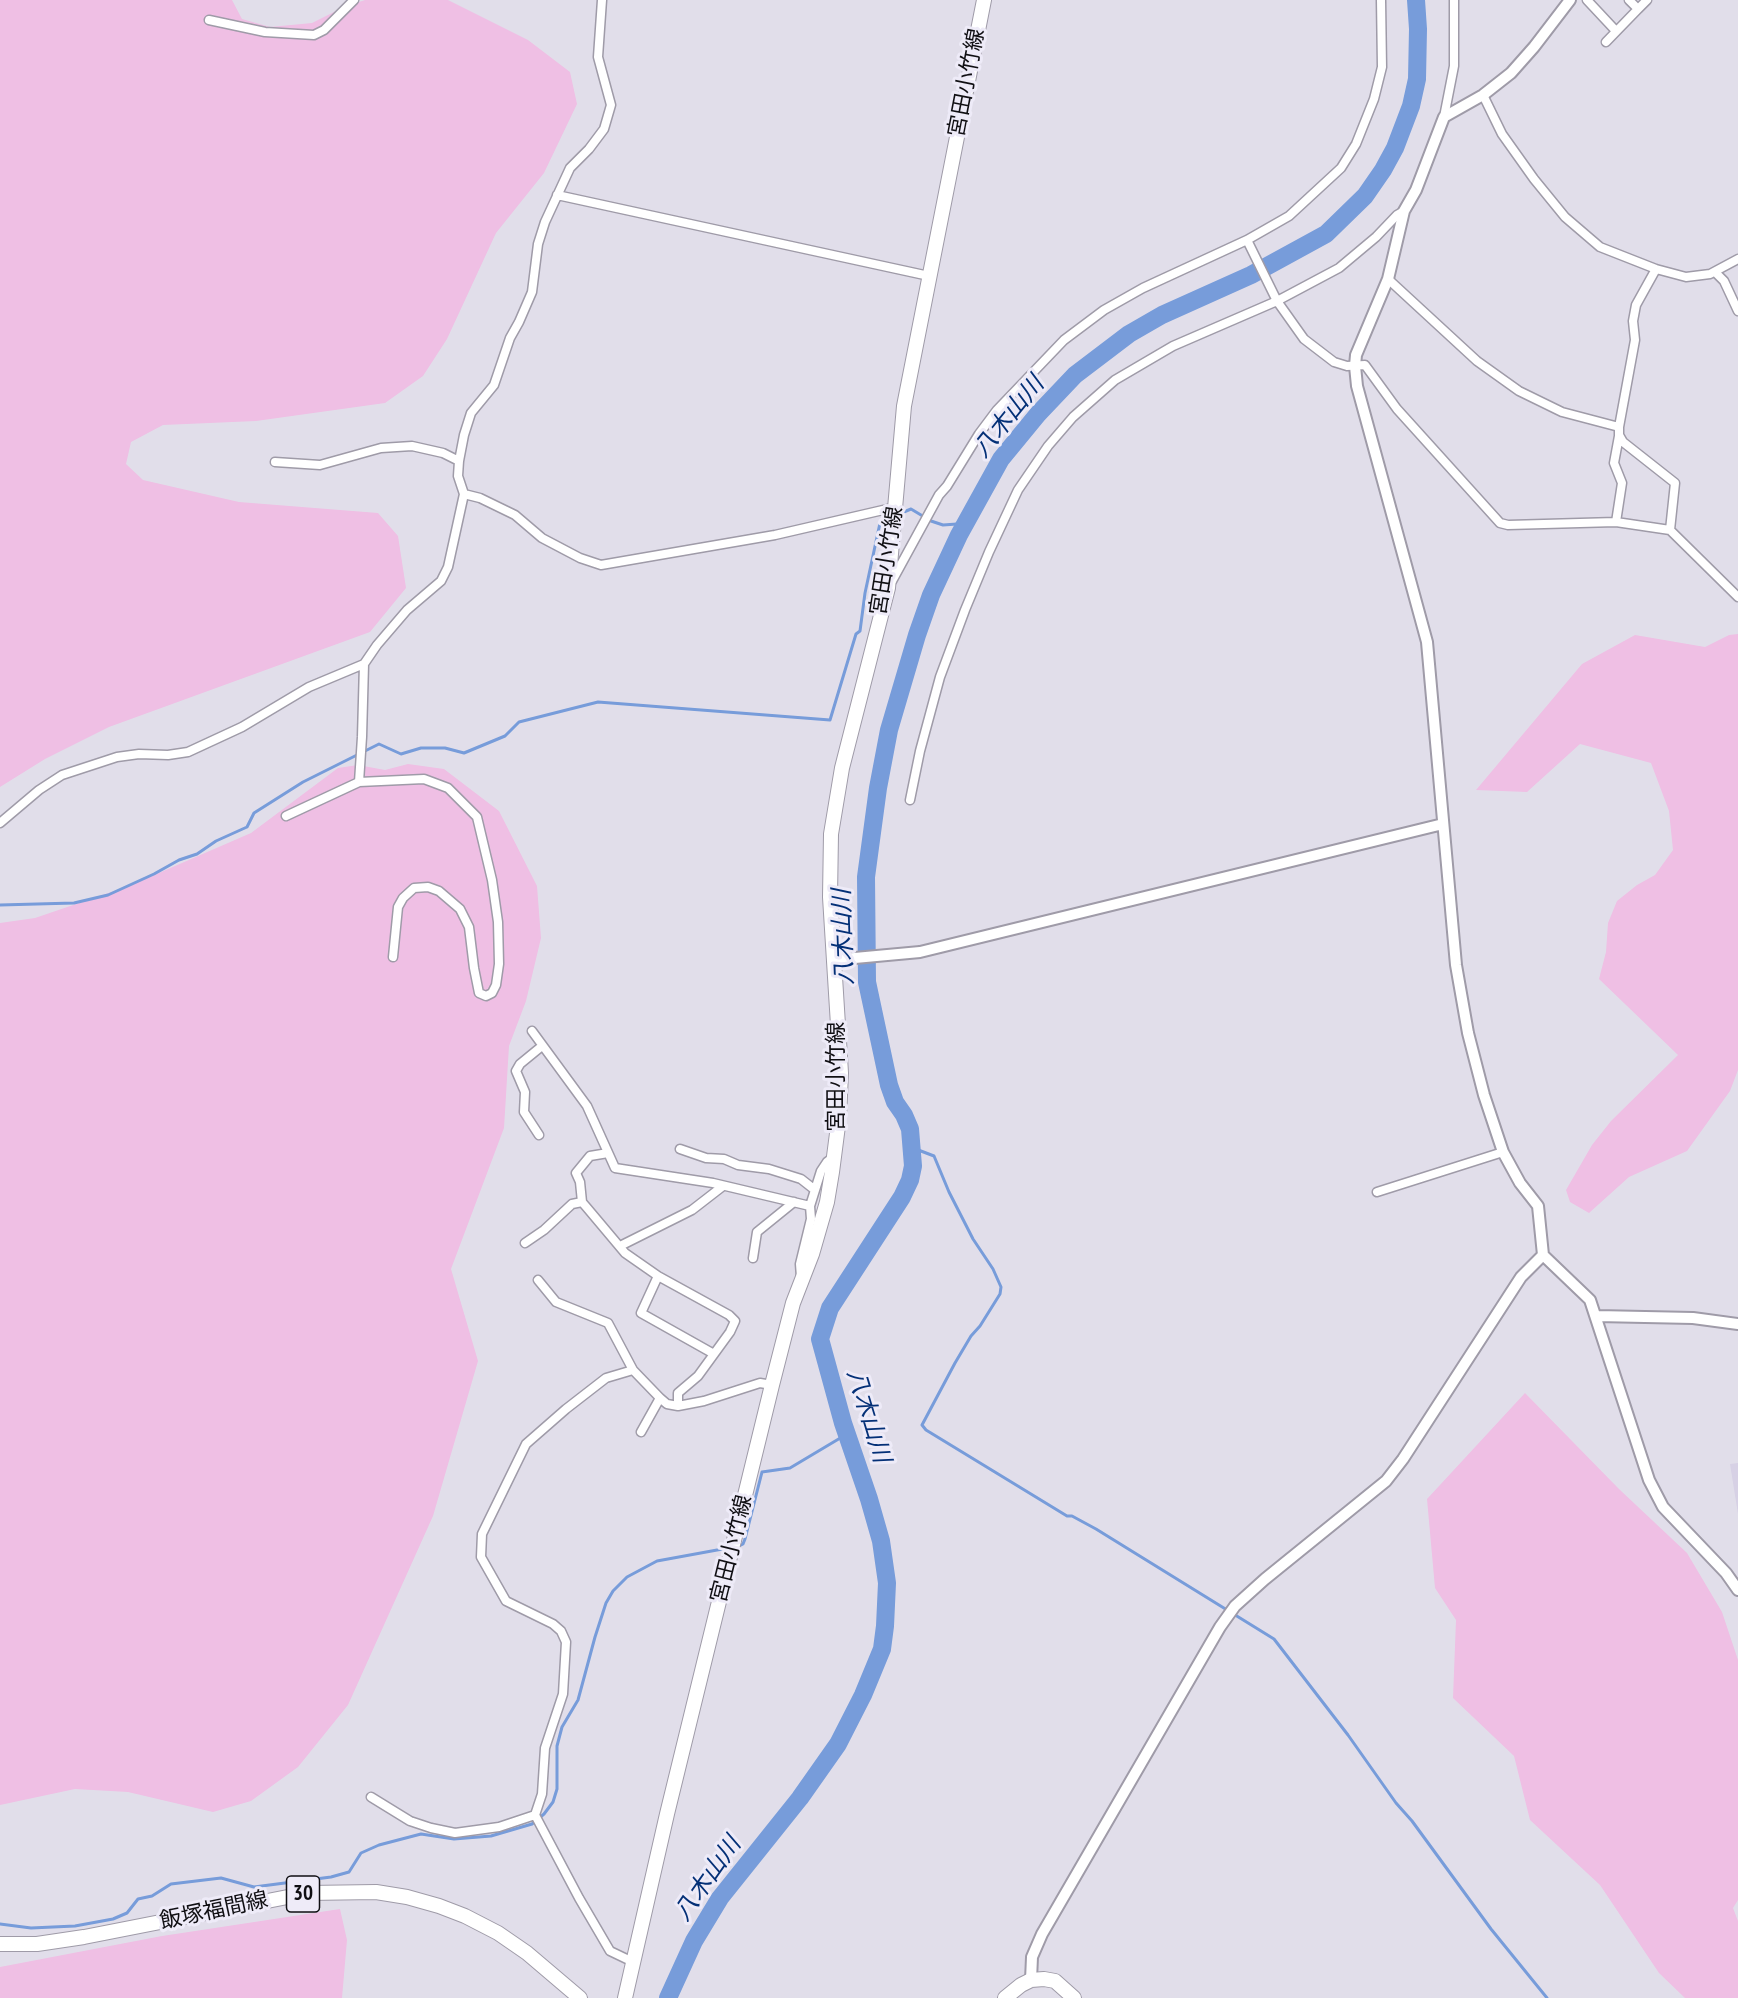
<!DOCTYPE html>
<html>
<head>
<meta charset="utf-8">
<style>
	body { margin:0 }
	canvas { display:block; background:#e1deea }
</style>
</head>
<body>
<canvas width="1738" height="1998"></canvas>
<script>
const ctx = document.querySelector('canvas').getContext('2d');
ctx.lineJoin = 'round';
function paint(path, color) { ctx.fillStyle = color; ctx.fill(path, 'evenodd'); }
const toPath = rows => new Path2D(rows.map(r => 'M' + r).join(''));
function stroke(path, color, width, dash) { ctx.strokeStyle = color; ctx.lineWidth = width; ctx.lineCap = dash ? 'butt' : 'round'; ctx.setLineDash(dash || []); ctx.stroke(path); }
function label(font, color, halo, rows, align = 'center') {
  ctx.font = font + ' "PT Sans Narrow","Noto Sans JP",sans-serif'; ctx.lineWidth = 6; ctx.setLineDash([]); ctx.textBaseline = 'middle'; ctx.strokeStyle = halo; ctx.fillStyle = color; for (const [text, x, y, turn = 0] of rows) {
    ctx.save(); ctx.translate(x, y); ctx.rotate((+turn || 0) * Math.PI / 180); ctx.textAlign = isNaN(turn) ? turn : align; if (halo) ctx.strokeText(text, 0, 0); ctx.fillText(text, 0, 0); ctx.restore();
  }
}
const built = toPath([
	[1738,1463,1738,1514,1730,1464]
]);
const green = toPath([
	[0,0,232,0,242,19,270,27,312,23,344,7,365,0,448,0,528,40,570,72,577,104,544,173,496,233,447,339,423,376,385,403,256,421,163,425,131,442,126,464,143,480,239,502,378,513,398,536,406,588,370,632,109,727,45,759,0,787],
	[1738,634,1738,1070,1730,1091,1687,1151,1629,1177,1589,1213,1570,1202,1566,1190,1592,1145,1611,1121,1678,1055,1599,979,1606,952,1608,923,1617,901,1637,885,1655,875,1673,850,1669,811,1651,763,1580,744,1527,792,1476,790,1582,664,1635,635,1705,647,1729,635],
	[408,764,444,769,499,811,537,886,541,938,526,1001,509,1046,504,1128,451,1269,478,1361,433,1516,348,1705,298,1767,251,1801,213,1812,128,1792,75,1789,0,1805,0,923,35,918,129,886,251,833,338,768,358,765,385,770],
	[1525,1393,1619,1489,1687,1553,1722,1612,1738,1660,1738,1900,1733,1908,1738,1921,1738,1998,1685,1998,1659,1973,1600,1885,1530,1820,1514,1756,1453,1698,1456,1620,1435,1588,1427,1499],
	[340,1909,347,1940,342,1998,0,1998,0,1967,162,1936]
]);
const stream = toPath([
	[899,514,911,509,931,521,943,525,957,524,963,527],
	[0,905,74,903,108,895,154,874,179,860,197,854,216,841,247,827,254,813,303,782,379,744,401,754,421,748,445,748,464,753,505,736,519,722,598,702,830,720,856,634,860,631,865,593,880,523,890,517],
	[913,1148,934,1156,949,1192,973,1239,993,1269,1001,1287,1000,1294,980,1326,971,1336,955,1363,922,1425,926,1430,1067,1516,1072,1516,1096,1529,1274,1639,1348,1735,1396,1803,1412,1821,1491,1929,1547,1998],
	[737,1547,743,1544,745,1539,762,1472,790,1468,847,1434],
	[0,1924,31,1928,75,1926,113,1919,127,1913,138,1899,152,1896,171,1884,221,1878,254,1887,331,1877,349,1872,361,1853,379,1845,421,1834,454,1839,491,1836,532,1824,544,1814,553,1802,557,1789,557,1746,562,1727,578,1700,595,1637,606,1603,613,1591,627,1577,657,1561,728,1548]
]);
const river = toPath([
	[668,1998,694,1941,720,1898,800,1798,838,1744,863,1695,882,1649,885,1626,887,1583,881,1541,869,1499,843,1423,820,1339,830,1308,902,1197,910,1180,913,1166,910,1129,904,1115,895,1102,889,1085,867,982,866,877,878,788,889,730,917,635,931,595,959,535,1001,459,1038,414,1075,375,1129,334,1162,315,1251,275,1326,234,1365,196,1383,170,1395,148,1411,106,1417,79,1418,29,1416,0]
]);
const minor = toPath([
	[1587,0,1616,31],
	[1638,9,1647,0],
	[209,20,265,32,314,35,324,30,354,0],
	[1606,42,1638,9,1629,0],
	[1483,95,1502,134,1534,179,1565,217,1600,247,1656,269,1686,277,1710,274,1738,259],
	[1444,117,1454,66,1454,0],
	[557,195,929,276],
	[1247,240,1277,301,1304,339,1334,362,1347,366,1365,365,1397,409,1500,523,1508,525,1616,522,1670,530,1738,597],
	[1656,269,1636,305,1633,321,1635,340,1619,427,1619,435,1623,442,1675,483,1670,530],
	[1715,272,1724,281,1738,311],
	[1388,279,1477,361,1519,391,1562,412,1619,427],
	[275,462,320,465,381,448,412,446,443,453,459,461],
	[464,494,480,498,515,515,542,538,580,558,601,565,775,535,896,507],
	[1616,522,1622,483,1614,463,1619,436],
	[892,581,939,495,947,486,979,434,997,410,1064,340,1104,310,1143,288,1247,240,1289,216,1341,168,1356,144,1374,99,1382,67,1381,0],
	[910,800,920,751,940,677,965,610,989,552,1018,490,1048,446,1073,417,1115,380,1173,346,1277,301,1339,268,1376,237,1397,215,1404,211],
	[286,816,359,782],
	[0,823,39,790,62,775,117,757,139,754,168,755,188,752,242,727,309,687,364,664],
	[393,957,398,907,403,898,414,888,428,887,439,891,460,909,469,927,474,968,479,993,486,996,492,993,496,985,499,964,498,922,492,880,477,817,448,788,424,779,359,782,362,737,364,664,377,645,407,610,441,581,448,567,464,494,458,476,459,461,464,435,471,413,494,385,510,338,519,322,532,292,538,244,545,222,570,168,589,149,604,129,611,105,598,57,602,0],
	[532,1031,587,1106,615,1168,713,1183,810,1206,821,1171,827,1162,835,1156],
	[539,1135,524,1112,525,1092,516,1071,520,1064,542,1046],
	[680,1149,706,1158,724,1159,738,1165,769,1169,801,1179,815,1190],
	[608,1153,590,1156,576,1173,580,1182,582,1202,588,1209,625,1253,658,1276,729,1315,735,1321,730,1332,698,1376,678,1393,678,1406],
	[1377,1192,1503,1152],
	[525,1243,544,1230,572,1204,582,1202],
	[620,1246,692,1210,723,1186],
	[753,1258,757,1232,794,1202],
	[658,1276,641,1313,714,1354],
	[801,1277,800,1264,811,1219,810,1206],
	[538,1280,556,1302,608,1323,633,1370],
	[641,1432,660,1398],
	[371,1797,410,1821,431,1828,455,1833,499,1827,535,1815],
	[633,1962,610,1951,579,1898,535,1815,542,1794,545,1748,563,1694,566,1642,561,1631,553,1624,506,1601,481,1557,482,1534,526,1444,566,1409,606,1378,633,1370,660,1398,667,1404,678,1406,704,1401,760,1383,772,1385]
]);
const tertiary = toPath([
	[1570,0,1534,47,1511,73,1483,95,1444,117,1416,190,1404,211,1388,279,1356,355,1355,366,1357,386,1427,642,1456,965,1468,1033,1484,1095,1503,1152,1520,1183,1538,1206,1543,1255,1590,1300,1649,1480,1663,1507,1726,1573,1738,1590],
	[833,960,920,952,1443,824],
	[1597,1316,1693,1318,1738,1324],
	[1031,1980,1032,1957,1042,1934,1220,1627,1235,1606,1265,1579,1386,1481,1403,1459,1521,1277,1543,1255]
]);
const primary = toPath([
	[0,1944,37,1944,84,1937,308,1893,376,1892,407,1897,439,1906,465,1916,498,1933,527,1953,580,1998],
	[625,1998,667,1814,772,1385,793,1303,812,1254,827,1202,832,1172,839,1118,841,1073,830,897,831,834,842,768,888,588,904,406,984,0],
	[1005,1998,1021,1985,1031,1980,1044,1979,1055,1981,1074,1998]
]);
const shields = [
	[303,1894,33]
];
const shieldNames = [
	["30",303,1894]
];
const streetNames = [
	["宮田小竹線",967,83,-79],
	["宮田小竹線",887,561,-81],
	["宮田小竹線",837,1077,-90],
	["宮田小竹線",732,1549,-76],
	["飯塚福間線",214,1911,-12]
];
const waterNames = [
	["八木山川",1009,417,-51],
	["八木山川",844,937,-92],
	["八木山川",868,1416,73],
	["八木山川",708,1879,-55]
];
paint(built, '#d7d1e5');
paint(green, '#efbfe4');
stroke(stream, '#779cda', 3);
stroke(river, '#779cda', 18);
stroke(minor, '#9f9ba8', 11);
stroke(tertiary, '#9f9ba8', 14);
stroke(primary, '#9f9ba8', 16);
stroke(minor, '#fff', 8);
stroke(tertiary, '#fff', 10);
stroke(primary, '#fff', 14);
for (const [x, y, w] of shields) { const box = new Path2D(); box.roundRect(x - w / 2, y - 18, w, 36, 4.5); ctx.fillStyle = '#eeebf8'; ctx.fill(box); stroke(box, '#100f13', 1.5); }
label('bold 21px', '#100f13', null, shieldNames);
label('22px', '#100f13', '#eeebf8', streetNames);
label('italic 24px', '#043077', '#eeebf8', waterNames);
</script>
</body>
</html>
